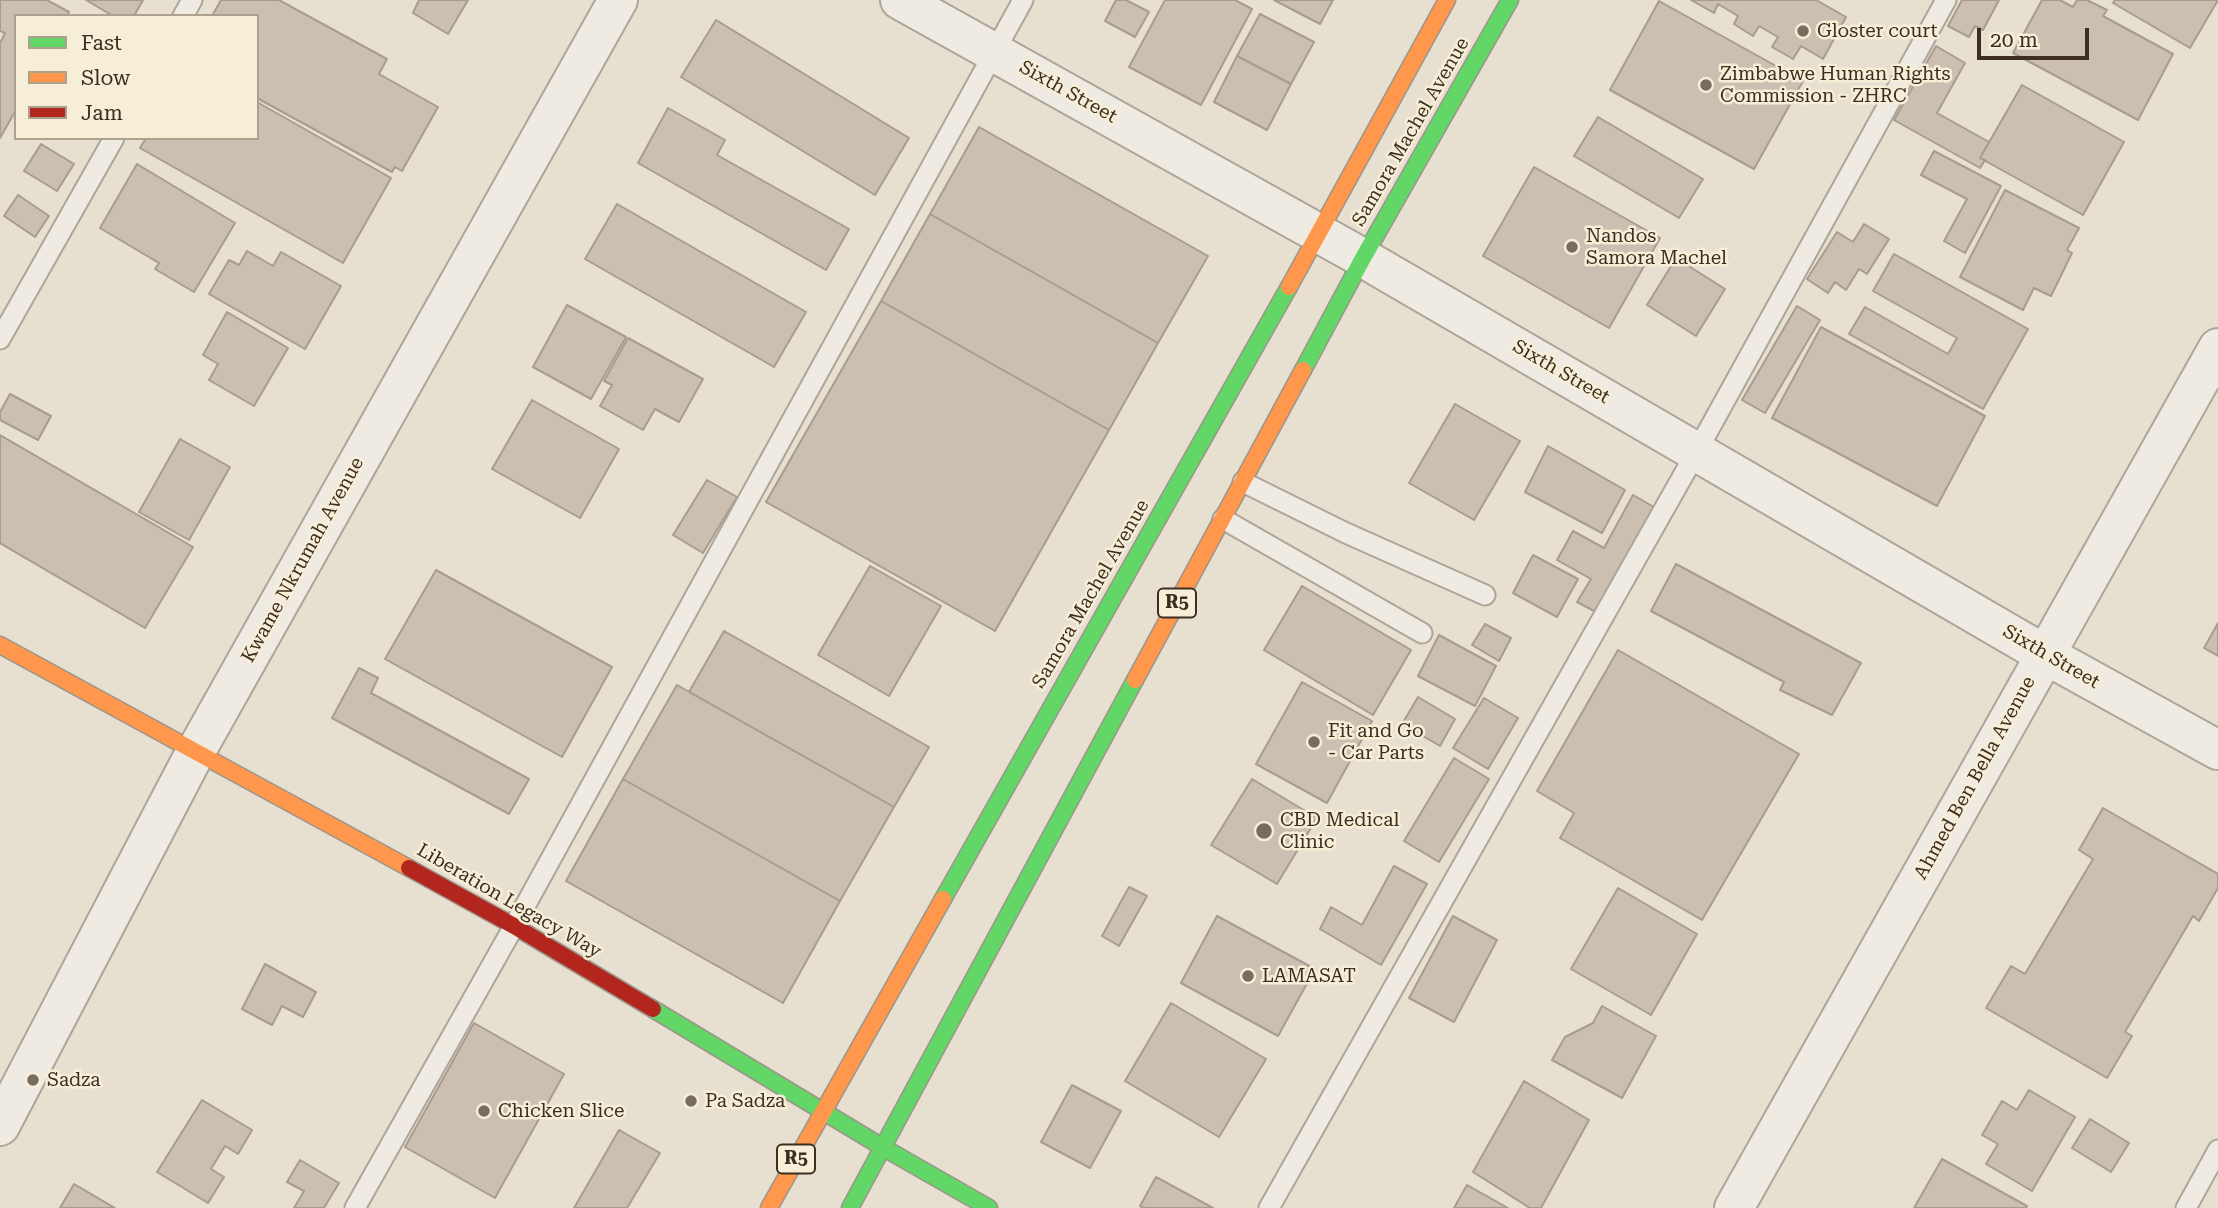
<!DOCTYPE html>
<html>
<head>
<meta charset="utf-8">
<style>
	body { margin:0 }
	#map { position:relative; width:2218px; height:1208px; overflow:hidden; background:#e7e0d1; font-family:"Roboto Serif",serif }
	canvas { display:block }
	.legend { position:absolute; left:14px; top:14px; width:245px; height:126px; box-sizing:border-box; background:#f7eed8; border:2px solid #ada18e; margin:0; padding:9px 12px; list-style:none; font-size:21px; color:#3d2e20 }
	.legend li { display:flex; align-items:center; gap:14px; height:35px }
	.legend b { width:35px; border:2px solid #ada18e }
	.scale { position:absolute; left:1977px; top:28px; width:112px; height:32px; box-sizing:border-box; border:4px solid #3d2e20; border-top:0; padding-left:9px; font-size:21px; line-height:24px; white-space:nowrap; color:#3d2e20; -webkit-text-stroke:5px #f7eed8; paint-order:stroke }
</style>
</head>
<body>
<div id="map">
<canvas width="2218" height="1208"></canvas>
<ul class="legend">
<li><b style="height:9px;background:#63d668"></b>Fast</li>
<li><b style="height:9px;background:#ff974d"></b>Slow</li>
<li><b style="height:9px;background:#b3261e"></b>Jam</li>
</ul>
<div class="scale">20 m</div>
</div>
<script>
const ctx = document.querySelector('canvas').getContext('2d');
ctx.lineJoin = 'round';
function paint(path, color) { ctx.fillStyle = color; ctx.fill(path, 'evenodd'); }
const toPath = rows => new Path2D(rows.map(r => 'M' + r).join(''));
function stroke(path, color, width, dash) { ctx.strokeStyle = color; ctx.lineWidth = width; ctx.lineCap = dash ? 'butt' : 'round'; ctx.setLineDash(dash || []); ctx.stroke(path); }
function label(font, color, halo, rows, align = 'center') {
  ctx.font = font + ' "Roboto Serif",serif'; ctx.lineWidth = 5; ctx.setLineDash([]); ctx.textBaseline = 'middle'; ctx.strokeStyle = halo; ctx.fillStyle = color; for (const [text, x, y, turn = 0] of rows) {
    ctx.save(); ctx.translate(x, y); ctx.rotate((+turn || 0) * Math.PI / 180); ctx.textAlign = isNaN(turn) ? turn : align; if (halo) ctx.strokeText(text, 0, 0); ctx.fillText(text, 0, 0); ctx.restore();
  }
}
const building = toPath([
	[0,0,47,0,69,12,67,16,16,16,16,110,0,138,0,43,5,33,0,31,0,0],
	[86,0,143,0,134,16,113,16,86,0],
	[221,0,279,0,387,59,379,74,438,107,402,171,395,167,392,172,257,98,257,16,212,16,221,0],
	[419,0,468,0,448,34,413,13,419,0],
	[1116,0,1126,0,1149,12,1135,37,1105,21,1116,0],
	[1165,0,1235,0,1252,9,1201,105,1129,67,1165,0],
	[1274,0,1333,0,1320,24,1274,0],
	[1691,0,1816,0,1846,17,1823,59,1801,46,1793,59,1772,47,1778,37,1759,26,1753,36,1734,24,1738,16,1718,4,1714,13,1691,0],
	[1962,0,1999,0,1983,30,1975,26,1969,37,1948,26,1962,0],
	[2042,0,2060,0,2073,7,2077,0,2087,0,2107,10,2103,16,2173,54,2138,120,2013,53,2042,0],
	[2115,0,2218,0,2190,48,2113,3,2115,0],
	[1659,1,1803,81,1754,169,1610,90,1659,1],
	[1260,14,1314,42,1291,84,1237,56,1260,14],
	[716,20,909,138,875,195,681,77,716,20],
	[1936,46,1965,63,1937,113,1989,142,1980,158,1985,160,1980,168,1894,120,1936,46],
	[1237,56,1291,84,1267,130,1214,102,1237,56],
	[2022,85,2124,142,2083,215,1980,158,2022,85],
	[257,102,391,178,343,263,140,148,146,138,257,138,257,102],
	[668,108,725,140,717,155,849,229,826,270,638,163,668,108],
	[1598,117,1703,179,1679,218,1574,156,1598,117],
	[979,127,1208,256,1158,343,930,214,979,127],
	[41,144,74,164,57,191,24,171,41,144],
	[1934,151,2001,186,1965,253,1944,241,1967,199,1921,175,1934,151],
	[137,164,235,223,194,292,155,269,159,263,100,228,137,164],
	[1534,167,1660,238,1609,328,1483,256,1534,167],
	[2005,190,2079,228,2067,250,2072,253,2051,296,2034,288,2023,310,1960,277,2005,190],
	[18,195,49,216,35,237,4,216,18,195],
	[617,204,806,312,774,367,585,259,617,204],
	[930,214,1158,343,1109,430,881,301,930,214],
	[1864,224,1889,239,1867,274,1859,269,1846,290,1835,282,1828,293,1807,279,1837,232,1853,242,1864,224],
	[247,251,273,266,281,252,341,286,305,349,209,294,229,260,239,265,247,251],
	[1894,254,2028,329,1983,409,1849,334,1865,307,1948,354,1957,338,1873,291,1894,254],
	[1676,258,1725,289,1696,336,1647,305,1676,258],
	[881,301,1109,430,995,631,766,502,881,301],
	[567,305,626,337,591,399,533,367,567,305],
	[1797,306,1820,320,1765,413,1742,400,1797,306],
	[227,312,288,348,254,406,209,380,218,364,203,355,227,312],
	[1821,327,1985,416,1937,506,1772,418,1821,327],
	[628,338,703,379,679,422,655,409,643,430,600,406,612,385,604,381,628,338],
	[10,394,51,416,38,440,0,420,0,412,10,394],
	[532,400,619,449,580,518,492,469,532,400],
	[1455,404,1520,441,1474,520,1409,483,1455,404],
	[0,435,193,547,145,628,0,543,0,435],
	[180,439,230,467,189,540,139,512,180,439],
	[1548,446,1625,490,1602,533,1525,492,1548,446],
	[707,480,737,497,703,553,673,535,707,480],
	[1633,495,1654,507,1596,612,1577,602,1591,579,1557,560,1573,531,1604,548,1633,495],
	[1533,555,1578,579,1557,617,1513,593,1533,555],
	[1676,564,1861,663,1832,715,1780,690,1784,682,1651,611,1676,564],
	[870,566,941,606,889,696,818,655,870,566],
	[436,570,612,667,562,757,385,659,436,570],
	[1302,586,1411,650,1373,715,1264,650,1302,586],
	[2218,623,2218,656,2204,648,2218,623],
	[1485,624,1511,638,1499,661,1472,645,1485,624],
	[724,631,929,747,894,807,689,692,724,631],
	[1439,635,1496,666,1475,706,1418,676,1439,635],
	[1618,650,1799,754,1702,920,1560,838,1574,813,1537,791,1618,650],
	[359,668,378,678,371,693,529,779,509,814,332,718,359,668],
	[1302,682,1372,721,1327,803,1256,764,1302,682],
	[677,685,894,807,840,901,623,779,677,685],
	[1418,697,1455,719,1440,746,1402,724,1418,697],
	[1484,698,1518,718,1488,769,1453,748,1484,698],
	[1454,758,1489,779,1439,862,1404,841,1454,758],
	[623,779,840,901,783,1003,566,881,623,779],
	[1252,779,1317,818,1277,884,1211,845,1252,779],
	[2103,808,2218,874,2218,888,2199,921,2193,916,2125,1032,2132,1036,2107,1078,1986,1008,2011,966,2025,974,2093,859,2079,850,2103,808],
	[1394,866,1427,884,1381,965,1320,929,1331,907,1362,925,1394,866],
	[1129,887,1147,896,1119,946,1102,936,1129,887],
	[1618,888,1697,934,1651,1015,1571,969,1618,888],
	[1217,916,1315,969,1278,1036,1181,983,1217,916],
	[1453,916,1497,940,1454,1022,1409,998,1453,916],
	[265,964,316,992,303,1017,282,1006,272,1025,242,1009,265,964],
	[1171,1003,1266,1059,1219,1137,1125,1081,1171,1003],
	[1602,1006,1656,1036,1622,1098,1552,1060,1565,1037,1593,1023,1602,1006],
	[474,1023,564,1074,495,1198,405,1147,474,1023],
	[1524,1081,1589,1120,1541,1208,1530,1208,1473,1172,1524,1081],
	[1072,1085,1121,1111,1090,1168,1041,1142,1072,1085],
	[2029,1090,2075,1117,2032,1191,1986,1164,1998,1144,1982,1135,2002,1101,2017,1110,2029,1090],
	[202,1100,252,1130,238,1154,225,1146,211,1169,224,1177,208,1203,157,1172,202,1100],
	[2090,1119,2129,1143,2111,1172,2072,1148,2090,1119],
	[619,1130,660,1153,627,1208,574,1208,619,1130],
	[1942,1159,2027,1206,2026,1208,1914,1208,1942,1159],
	[300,1160,339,1183,324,1208,294,1208,304,1191,287,1182,300,1160],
	[1156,1177,1213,1208,1144,1208,1140,1206,1156,1177],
	[74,1184,115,1208,60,1208,74,1184],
	[1467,1185,1508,1208,1454,1208,1467,1185]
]);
const lane = toPath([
	[183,16,192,0],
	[0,339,114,138],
	[1243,482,1346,533,1485,595],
	[1223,519,1422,633],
	[355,1208,514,926,1023,0],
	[1269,1208,1697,451,1946,0],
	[2186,1208,2218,1150]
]);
const street = toPath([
	[900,0,1363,258,2044,654,2218,750],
	[0,1126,196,751,618,0],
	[1734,1208,2218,348]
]);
const fast = toPath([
	[1303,370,1363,258,1510,0],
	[943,899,1289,287],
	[653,1009,884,1148,989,1208],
	[850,1208,1135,680]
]);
const slow = toPath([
	[1289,287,1447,0],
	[0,645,409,868],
	[1135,680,1303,370],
	[769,1208,943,899]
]);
const jam = toPath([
	[409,868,514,926,653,1009]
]);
const markers = [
	[1803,31,7,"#786c5e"],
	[1706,85,7,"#786c5e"],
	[1572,247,7,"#786c5e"],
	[1314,742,7,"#786c5e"],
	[1264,831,9,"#786c5e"],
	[1248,976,7,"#786c5e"],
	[33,1080,7,"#786c5e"],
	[691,1101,7,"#786c5e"],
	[484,1111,7,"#786c5e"]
];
const shields = [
	[1177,603,38],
	[796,1159,38]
];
const shieldNames = [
	["R5",1177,603],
	["R5",796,1159]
];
const poiNames = [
	["Gloster court",1817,31],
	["Zimbabwe Human Rights",1720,74],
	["Commission - ZHRC",1720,96],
	["Nandos",1586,236],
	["Samora Machel",1586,258],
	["Fit and Go",1328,731],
	["- Car Parts",1328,753],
	["CBD Medical",1280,820],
	["Clinic",1280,842],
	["LAMASAT",1262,976],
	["Sadza",47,1080],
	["Pa Sadza",705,1101],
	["Chicken Slice",498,1111]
];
const streetNames = [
	["Sixth Street",1068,92,29],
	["Samora Machel Avenue",1411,132,-60],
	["Sixth Street",1561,372,30],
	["Kwame Nkrumah Avenue",303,560,-61],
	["Samora Machel Avenue",1091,594,-60],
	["Sixth Street",2051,657,30],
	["Ahmed Ben Bella Avenue",1975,778,-61],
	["Liberation Legacy Way",509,901,30]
];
paint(building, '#cbbfb2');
stroke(building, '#a89c90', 2);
stroke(lane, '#ada599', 23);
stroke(street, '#ada599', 42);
stroke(fast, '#9c958a', 19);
stroke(slow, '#9c958a', 19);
stroke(jam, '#9c958a', 19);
stroke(lane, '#efebe3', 19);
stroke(street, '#efebe3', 38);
stroke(fast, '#63d668', 16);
stroke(slow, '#ff974d', 16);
stroke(jam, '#b3261e', 16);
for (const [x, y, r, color] of markers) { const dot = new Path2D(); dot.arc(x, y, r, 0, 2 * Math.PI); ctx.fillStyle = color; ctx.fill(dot); stroke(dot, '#f7eed8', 2.5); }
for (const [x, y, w] of shields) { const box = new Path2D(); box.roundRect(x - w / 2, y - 14.5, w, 29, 5); ctx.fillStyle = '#f7eed8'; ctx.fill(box); stroke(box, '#3d2e20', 2); }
label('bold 18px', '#3d2e20', null, shieldNames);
label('19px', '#3d2e20', '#f7eed8', poiNames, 'left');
label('19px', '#3d2e20', '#f7eed8', streetNames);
</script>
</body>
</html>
